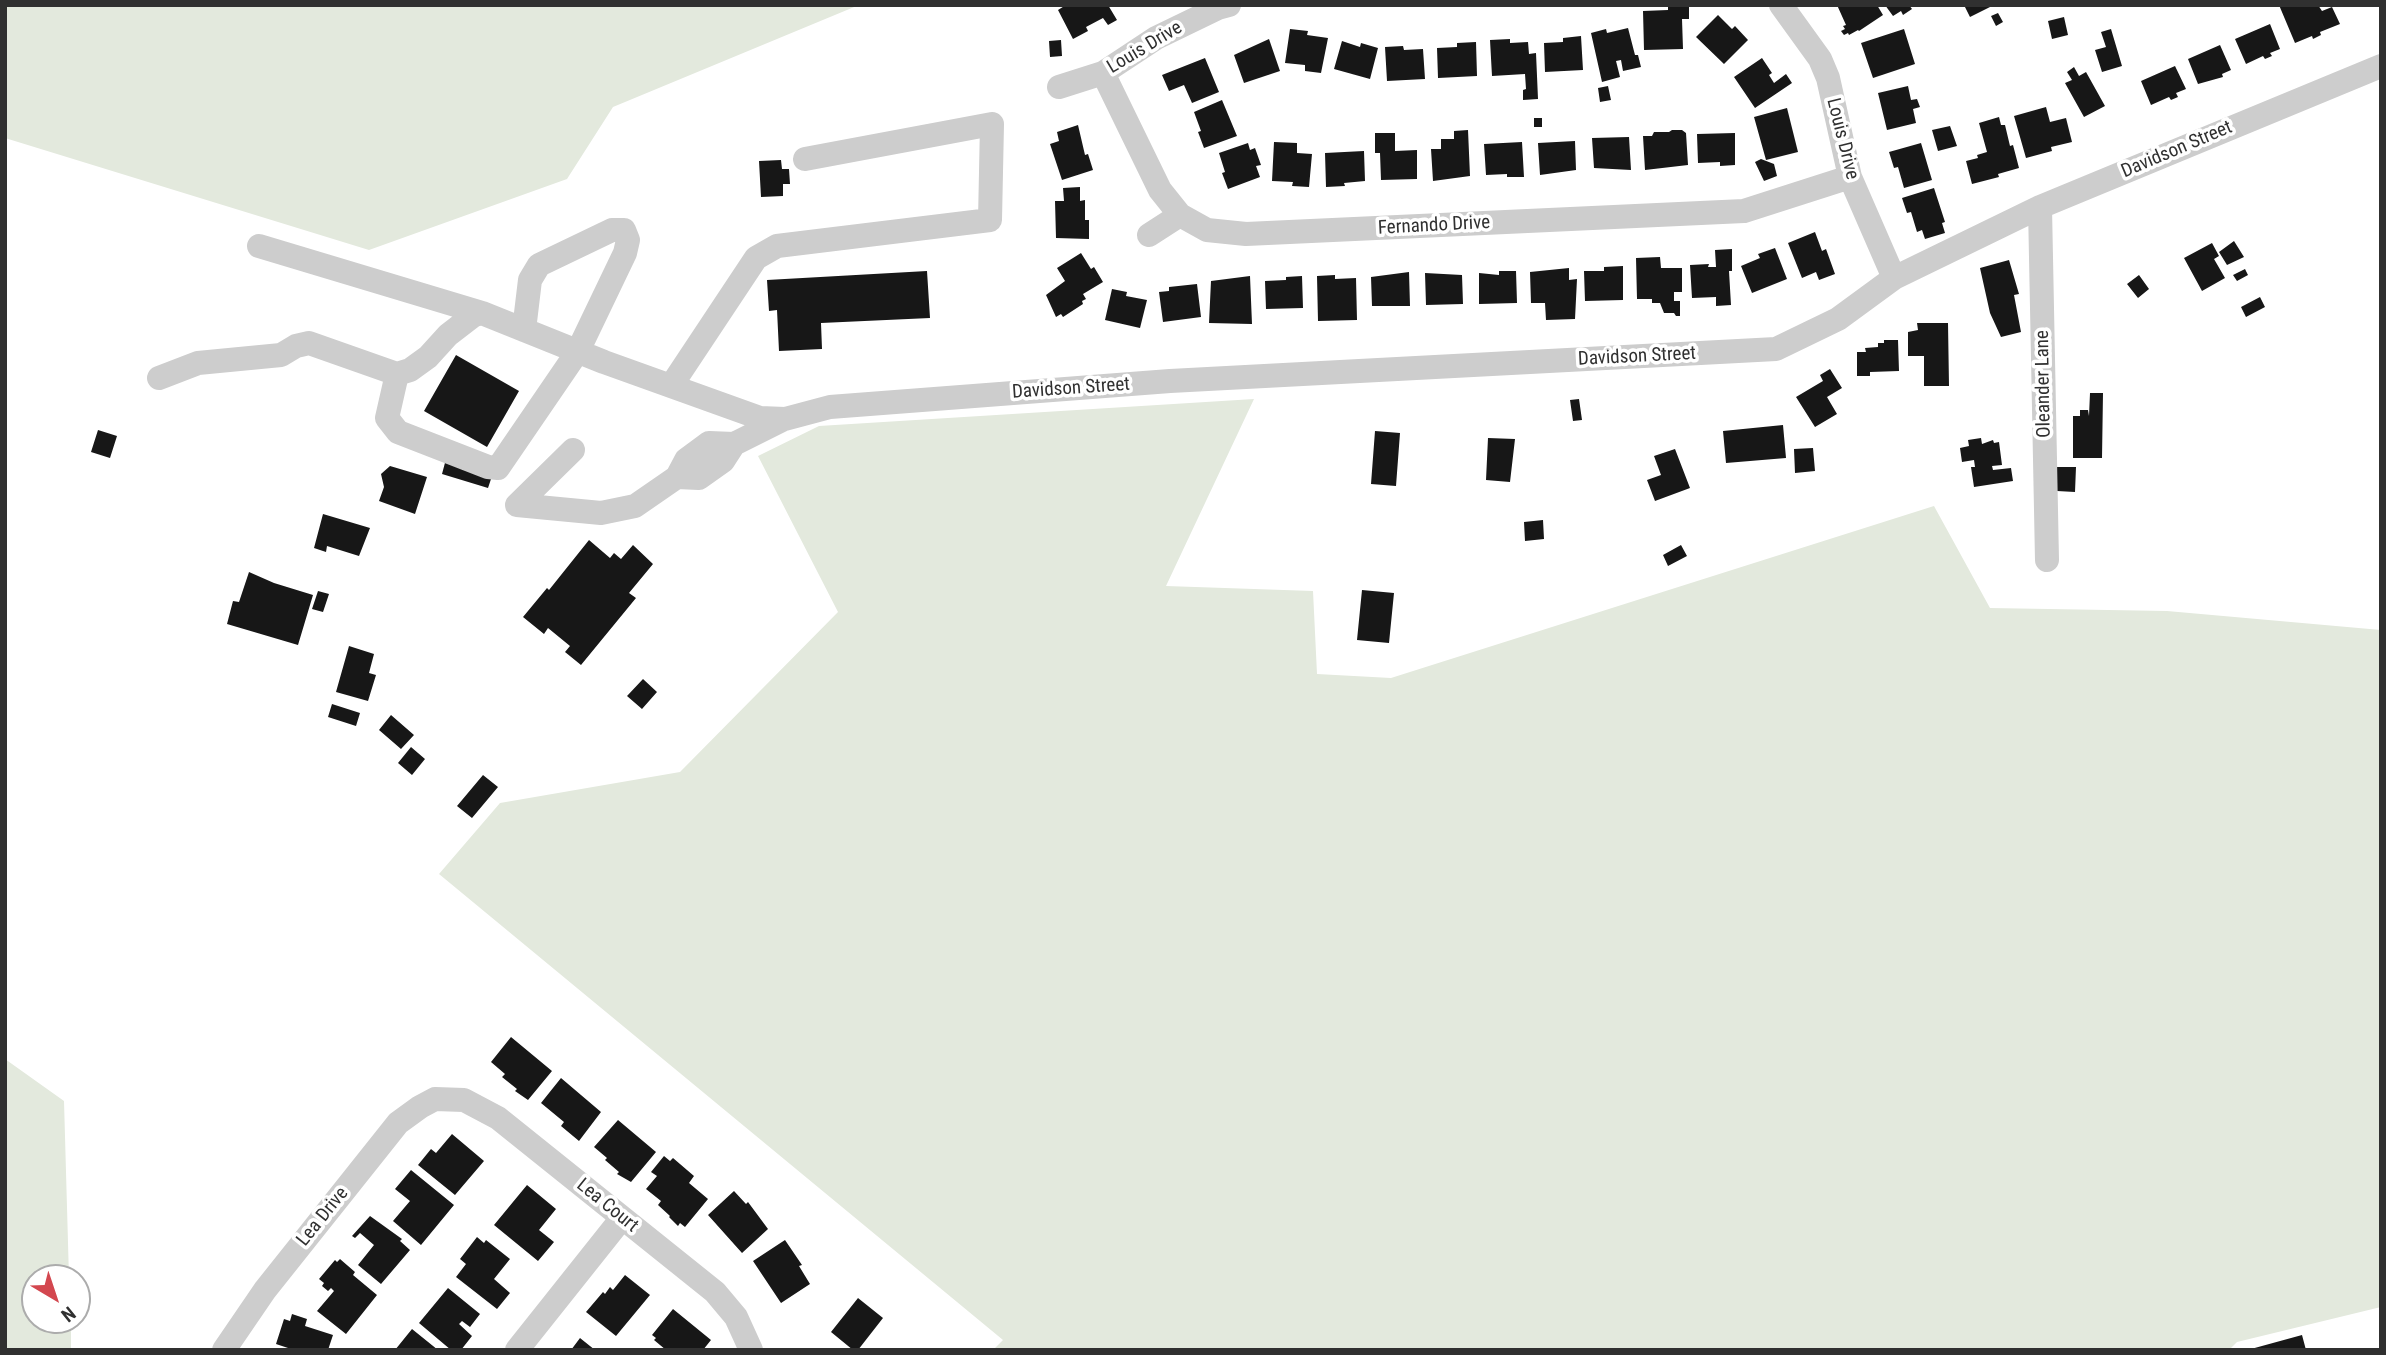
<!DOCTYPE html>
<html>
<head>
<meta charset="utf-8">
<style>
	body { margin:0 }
	#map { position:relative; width:2386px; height:1355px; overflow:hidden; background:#fff; font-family:"Roboto Condensed",sans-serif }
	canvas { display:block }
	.frame { position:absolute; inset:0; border:7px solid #303030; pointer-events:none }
	.north { position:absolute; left:21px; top:1264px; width:70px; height:70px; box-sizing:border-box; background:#fff; border:2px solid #acacac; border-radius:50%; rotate:141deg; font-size:19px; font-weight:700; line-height:28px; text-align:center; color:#303030 }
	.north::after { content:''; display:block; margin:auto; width:24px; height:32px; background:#d3474f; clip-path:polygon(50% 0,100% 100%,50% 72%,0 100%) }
</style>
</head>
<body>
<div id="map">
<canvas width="2386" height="1355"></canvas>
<div class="frame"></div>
<div class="north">N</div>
</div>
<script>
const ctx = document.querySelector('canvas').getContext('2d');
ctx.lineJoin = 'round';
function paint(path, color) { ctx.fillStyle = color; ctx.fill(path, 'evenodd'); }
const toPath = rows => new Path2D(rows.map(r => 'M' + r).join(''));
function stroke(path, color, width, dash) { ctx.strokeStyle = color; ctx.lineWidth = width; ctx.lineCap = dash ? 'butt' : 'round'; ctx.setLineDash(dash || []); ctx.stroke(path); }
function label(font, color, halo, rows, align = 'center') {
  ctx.font = font + ' "Roboto Condensed",sans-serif'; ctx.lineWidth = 7; ctx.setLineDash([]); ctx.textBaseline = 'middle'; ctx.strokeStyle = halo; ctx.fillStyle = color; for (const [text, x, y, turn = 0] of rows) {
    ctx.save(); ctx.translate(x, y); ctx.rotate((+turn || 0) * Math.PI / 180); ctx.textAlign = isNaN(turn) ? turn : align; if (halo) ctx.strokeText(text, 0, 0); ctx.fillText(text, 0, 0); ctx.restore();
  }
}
const green = toPath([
	[5,5,859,5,613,107,567,179,369,250,5,138],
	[1254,399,1166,586,1313,591,1317,674,1391,678,1934,506,1990,608,2167,611,2381,630,2381,1307,2237,1342,2229,1350,993,1350,1003,1340,439,874,500,803,680,772,838,612,758,456,819,426],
	[5,1059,64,1101,69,1278,35,1278,35,1320,71,1320,71,1350,5,1350]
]);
const building = toPath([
	[1066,5,1108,5,1117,20,1108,25,1103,18,1086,27,1088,31,1073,39,1058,10],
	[1668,5,1689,5,1689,19,1682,19,1683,49,1644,50,1643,11,1668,10],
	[1837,5,1877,5,1883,15,1859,31,1858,30,1849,35,1848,33,1844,35,1841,31,1845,29,1843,26,1846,25],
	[1885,5,1909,5,1912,9,1903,15,1901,11,1893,16],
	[1964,5,1994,5,1970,17],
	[2279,5,2318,5,2322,11,2332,7,2340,24,2320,32,2321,35,2313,39,2312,36,2295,43],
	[1998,13,2003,22,1996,26,1991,16],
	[1718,15,1732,29,1735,26,1748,40,1724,64,1696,37],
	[2064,17,2068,35,2052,39,2048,21],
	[2270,24,2280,49,2270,53,2272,56,2265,59,2263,56,2246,64,2235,39],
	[1628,28,1635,55,1638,55,1641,67,1623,71,1621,60,1616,61,1620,77,1602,82,1591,33,1606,29,1607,33],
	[1290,29,1308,31,1307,35,1328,38,1321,73,1305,71,1305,65,1285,63],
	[1904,29,1915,64,1873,78,1861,43],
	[2111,29,2122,66,2102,72,2095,50,2106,47,2101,32],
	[1581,36,1583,70,1545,72,1544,43,1563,42,1563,38],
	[1269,39,1280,71,1244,83,1234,55],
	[1510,39,1510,43,1528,42,1529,54,1536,53,1538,99,1523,100,1523,90,1526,89,1525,74,1492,76,1490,40],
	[1061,40,1062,56,1050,57,1049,41],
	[1342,41,1360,47,1361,43,1378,48,1370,79,1334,69],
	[1476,42,1477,76,1438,78,1437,48,1457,47,1457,43],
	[2220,45,2231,70,2222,74,2223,77,2198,84,2188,59],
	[1403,46,1404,50,1423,49,1425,79,1387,81,1385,47],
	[1205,58,1219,92,1192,103,1184,85,1169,91,1162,75],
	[1762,58,1772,73,1769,75,1774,83,1786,74,1792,83,1755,108,1734,77],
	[2175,66,2186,89,2176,93,2178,97,2171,100,2169,97,2151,105,2141,81],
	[2074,67,2079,76,2086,72,2105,106,2084,117,2065,83,2072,80,2067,72],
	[1608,86,1611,100,1600,102,1598,88],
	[1908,86,1911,100,1917,99,1920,107,1913,109,1916,123,1887,130,1878,93],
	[1222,100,1237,136,1204,148,1198,132,1201,131,1194,112],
	[2046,107,2050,122,2066,118,2072,142,2051,147,2052,151,2026,158,2014,116],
	[1787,108,1798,152,1766,160,1754,117],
	[1999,117,2001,125,2005,125,2010,146,2013,145,2019,168,1998,174,1999,177,1972,184,1966,161,1978,158,1977,155,1987,152,1979,123],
	[1534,118,1542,118,1542,127,1534,127],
	[1078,125,1085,155,1088,154,1093,170,1062,180,1050,144,1059,141,1057,132],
	[1950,126,1957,146,1938,151,1932,130],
	[1468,130,1470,176,1433,181,1431,149,1441,149,1441,139,1454,139,1454,131],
	[1672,130,1682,130,1686,133,1688,165,1645,170,1643,136,1652,136,1654,132,1669,132],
	[1375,133,1395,133,1395,151,1417,150,1417,179,1381,180,1380,153,1375,153],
	[1735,133,1735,165,1720,166,1720,162,1698,163,1697,134],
	[1629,137,1631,170,1594,168,1592,138],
	[1575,141,1576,170,1540,175,1538,143],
	[1274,142,1297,143,1297,153,1312,154,1309,187,1292,186,1293,182,1272,181],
	[1522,142,1524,177,1507,177,1507,174,1486,175,1484,144],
	[1248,143,1250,150,1255,148,1261,165,1256,166,1260,177,1228,189,1222,173,1225,172,1219,153],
	[1921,143,1932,180,1904,188,1898,167,1894,168,1889,152],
	[1364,151,1365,181,1344,183,1345,186,1326,187,1325,153],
	[1761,159,1774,164,1777,176,1764,181,1755,162],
	[781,160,782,169,789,169,790,184,783,184,783,196,761,197,759,161],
	[1080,187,1080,201,1085,200,1085,220,1089,220,1089,239,1056,238,1055,201,1064,201,1063,188],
	[1934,188,1945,222,1942,223,1945,233,1925,239,1922,230,1917,232,1911,212,1907,213,1902,198],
	[1815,232,1822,251,1826,249,1835,274,1819,280,1816,272,1802,278,1788,243],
	[2234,241,2244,257,2227,265,2219,252],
	[2212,243,2219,256,2214,259,2225,278,2202,291,2184,258],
	[1775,248,1787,279,1752,293,1741,266,1760,258,1758,254],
	[1732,249,1732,271,1729,271,1731,305,1716,306,1716,297,1692,298,1690,265,1709,264,1708,267,1716,267,1715,250],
	[1081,253,1091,269,1094,267,1103,282,1083,294,1086,299,1082,301,1083,304,1063,317,1061,314,1056,317,1046,295,1065,281,1057,268],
	[1660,257,1661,268,1682,268,1682,292,1674,292,1674,301,1680,301,1680,316,1676,316,1674,313,1664,313,1660,303,1652,303,1652,299,1637,299,1636,258],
	[2009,260,2019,294,2014,295,2021,332,2001,337,1990,313,1980,268],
	[1623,266,1623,300,1585,301,1584,271,1604,271,1604,267],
	[1569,268,1569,280,1577,279,1575,319,1546,320,1545,303,1531,303,1530,272],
	[2245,269,2248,275,2237,281,2233,275],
	[927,271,930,318,821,323,822,349,779,351,777,310,769,311,767,280],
	[1499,271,1516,271,1517,303,1479,304,1479,273,1499,275],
	[1409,272,1410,306,1372,306,1371,277],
	[1425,273,1462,275,1463,304,1426,305],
	[1335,275,1335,279,1356,278,1357,320,1318,321,1317,276],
	[2139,275,2149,289,2138,298,2127,284],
	[1250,276,1252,324,1209,323,1211,281],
	[1302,276,1303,308,1266,309,1265,281,1286,280,1286,277],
	[1197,284,1201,317,1163,322,1159,292,1169,291,1169,287],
	[1112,289,1127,292,1126,296,1147,300,1140,328,1105,320],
	[2260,297,2265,307,2246,317,2241,307],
	[1917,323,1948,323,1949,386,1924,386,1924,356,1908,356,1908,332,1918,330],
	[1884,340,1898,340,1899,371,1870,372,1870,376,1857,376,1857,352,1866,352,1865,348,1878,347,1878,343,1884,343],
	[456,355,519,391,487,447,424,411],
	[1830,369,1842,388,1827,397,1837,414,1815,427,1796,397,1823,381,1820,375],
	[2090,393,2103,393,2102,458,2073,458,2073,416,2080,416,2080,410,2088,410,2089,416],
	[1579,399,1582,420,1573,421,1570,400],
	[1783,425,1786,458,1726,463,1723,431],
	[98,430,117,436,110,458,91,452],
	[1375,431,1400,433,1396,486,1371,484],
	[1488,438,1515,439,1510,482,1486,480],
	[1981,438,1982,444,1993,440,1994,443,1999,442,2002,465,1992,466,1993,470,2011,468,2013,481,1974,487,1971,467,1975,467,1974,460,1962,462,1960,448,1969,446,1968,440],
	[1813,448,1815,471,1795,473,1794,449],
	[1675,449,1690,488,1655,501,1647,480,1661,475,1654,456],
	[446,459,492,476,488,488,442,474],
	[390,466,427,477,415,514,379,501,384,487,381,474],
	[2057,467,2076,467,2075,492,2057,491],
	[323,514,370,528,359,556,327,546,326,552,314,548],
	[1543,520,1544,539,1525,541,1524,522],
	[589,540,610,558,614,553,621,559,633,545,653,564,629,593,636,598,581,665,565,652,570,646,548,628,544,634,523,617,547,588,549,590],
	[1681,545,1687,556,1668,566,1663,555],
	[249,572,274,583,313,595,298,645,227,624,233,601,239,602],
	[1362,590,1394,593,1389,643,1357,640],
	[318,591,329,594,323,612,312,609],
	[349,646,374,654,369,673,376,675,368,701,336,692],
	[643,679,657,692,642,709,627,696],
	[332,704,360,713,356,726,328,717],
	[391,715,414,735,401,749,379,730],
	[411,747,425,759,412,775,398,763],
	[483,775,498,787,472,818,457,806],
	[511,1037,552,1071,528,1100,515,1091,517,1089,502,1077,505,1074,491,1062],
	[561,1078,601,1112,579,1141,561,1126,564,1122,541,1103],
	[618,1120,656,1152,631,1182,617,1174,619,1172,605,1160,607,1158,594,1147],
	[452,1134,484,1161,455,1195,418,1165,431,1149,436,1153],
	[664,1156,670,1161,673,1158,694,1176,689,1183,708,1199,685,1227,680,1223,678,1226,669,1217,670,1216,658,1205,661,1201,646,1189,657,1176,651,1172],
	[411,1170,454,1205,421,1245,393,1221,410,1201,395,1189],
	[527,1185,556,1209,539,1230,554,1242,538,1261,494,1225],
	[734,1191,746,1204,748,1202,768,1229,742,1253,708,1215],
	[370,1216,402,1239,400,1241,410,1250,381,1284,358,1265,374,1245,360,1233,355,1238,352,1236],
	[477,1237,484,1243,486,1240,510,1259,494,1279,510,1293,497,1309,456,1277,466,1264,460,1259],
	[785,1240,802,1265,799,1266,810,1284,781,1303,753,1261],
	[340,1259,355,1272,353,1275,377,1295,346,1334,317,1311,334,1291,331,1288,328,1291,322,1286,324,1283,319,1279,335,1260,337,1262],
	[625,1275,650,1295,616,1336,586,1312,603,1292,605,1294,610,1287,613,1290],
	[448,1288,480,1314,470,1327,462,1321,459,1324,472,1336,461,1350,451,1350,419,1323],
	[858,1298,883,1318,858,1350,853,1350,831,1332],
	[673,1309,711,1340,703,1350,666,1350,654,1340,656,1338,652,1335],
	[292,1314,307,1319,305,1326,333,1335,328,1350,294,1350,276,1344,284,1319,290,1321],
	[412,1329,438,1350,395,1350],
	[2302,1335,2306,1350,2252,1350,2251,1349],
	[580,1338,595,1350,571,1350]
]);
const minor = toPath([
	[1781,5,1820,59,1828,78,1850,177,1894,278],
	[1103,73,1160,190,1180,215,1207,230,1246,234,1744,211,1850,177],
	[1059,87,1103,73,1156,38,1218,8,1229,5],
	[2040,207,2047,560],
	[1149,235,1180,215],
	[259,246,482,313],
	[397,374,387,418,398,432,488,467,498,468,578,351,625,253,628,240,624,230,612,230,539,265,530,280,524,330],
	[159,378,198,363,281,355,296,346,309,343,397,374,410,370,428,357,448,335,474,315,482,313,604,362,760,418,785,419,830,407,1170,381,1776,349,1838,319,1894,278,2040,207,2381,66],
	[671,386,756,258,777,246,990,220,992,124,805,159],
	[734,444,723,461,699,478,677,477,686,460,709,443,734,444,784,419],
	[573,450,517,505,601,513,635,506,677,477],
	[224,1350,265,1290,398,1123,420,1107,435,1099,464,1100,498,1118,715,1292,736,1317,751,1350],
	[517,1350,622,1218]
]);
const streetNames = [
	["Louis Drive",1145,48,-31],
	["Louis Drive",1842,139,76],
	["Davidson Street",2177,150,-23],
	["Fernando Drive",1434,226,-3],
	["Davidson Street",1637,357,-3],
	["Oleander Lane",2044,384,-91],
	["Davidson Street",1071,389,-4],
	["Lea Court",607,1206,39],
	["Lea Drive",323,1217,-51]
];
paint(green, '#e3e9dd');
paint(building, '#171717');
stroke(minor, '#cdcdcd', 24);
label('19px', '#303030', '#fff', streetNames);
</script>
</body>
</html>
